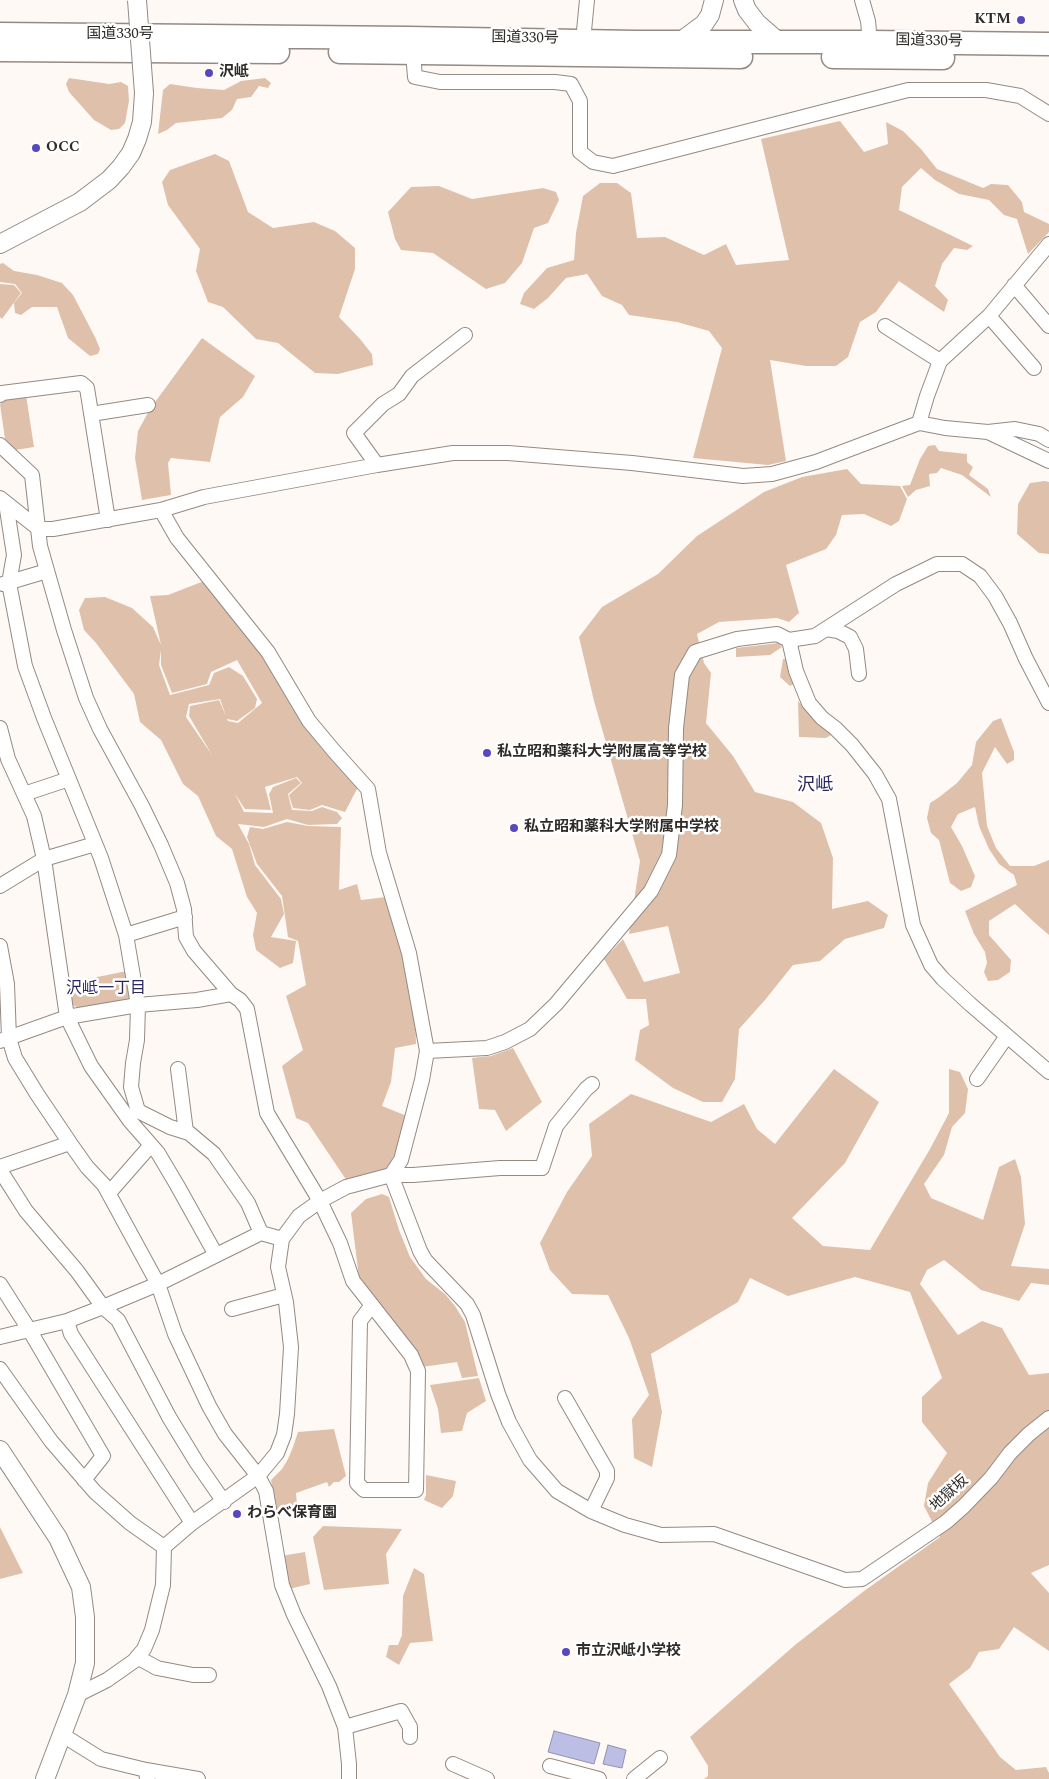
<!DOCTYPE html>
<html>
<head>
<meta charset="utf-8">
<style>
	body { margin:0 }
	canvas { display:block; background:#fff9f5 }
</style>
</head>
<body>
<canvas width="1049" height="1779"></canvas>
<script>
const ctx = document.querySelector('canvas').getContext('2d');
ctx.lineJoin = 'round';
function paint(path, color) { ctx.fillStyle = color; ctx.fill(path, 'evenodd'); }
const toPath = rows => new Path2D(rows.map(r => 'M' + r).join(''));
function stroke(path, color, width, dash) { ctx.strokeStyle = color; ctx.lineWidth = width; ctx.lineCap = dash ? 'butt' : 'round'; ctx.setLineDash(dash || []); ctx.stroke(path); }
function label(font, color, halo, rows, align = 'center') {
  ctx.font = font + ' Spectral,"Noto Sans JP",serif'; ctx.lineWidth = 5; ctx.setLineDash([]); ctx.textBaseline = 'middle'; ctx.strokeStyle = halo; ctx.fillStyle = color; for (const [text, x, y, turn = 0] of rows) {
    ctx.save(); ctx.translate(x, y); ctx.rotate((+turn || 0) * Math.PI / 180); ctx.textAlign = isNaN(turn) ? turn : align; if (halo) ctx.strokeText(text, 0, 0); ctx.fillText(text, 0, 0); ctx.restore();
  }
}
const green = toPath([
	[69,78,109,84,121,82,128,86,129,101,125,123,119,129,111,130,94,120,69,92,66,84],
	[265,78,271,83,268,88,259,86,251,97,237,99,232,110,222,118,176,123,167,130,158,134,163,90,170,84,197,88,224,90,241,81],
	[840,121,864,152,888,144,886,122,903,131,921,149,937,169,983,188,991,184,1008,185,1022,202,1024,212,1049,224,1049,232,1028,254,1017,219,1004,215,989,200,959,194,935,180,921,168,902,187,899,210,973,246,967,250,954,248,942,264,935,286,948,300,944,312,899,281,876,312,860,322,848,357,836,366,806,366,770,360,786,461,768,465,693,458,722,348,709,331,677,322,629,315,622,305,602,296,587,274,566,278,548,298,534,309,520,304,524,293,547,268,574,260,576,233,583,196,600,183,617,183,631,193,637,238,665,237,704,255,726,244,736,265,789,260,761,139],
	[215,154,229,161,248,212,273,228,314,222,335,231,355,248,355,269,339,317,360,339,372,354,373,365,338,374,315,373,278,343,256,339,223,307,208,302,196,271,200,249,168,205,162,182,170,170],
	[439,186,472,199,543,188,556,192,559,200,548,223,534,228,522,263,505,283,486,289,433,253,401,250,395,239,388,212,411,187],
	[3,263,14,271,37,275,62,283,73,295,95,337,100,349,98,354,90,356,68,338,57,307,32,307,21,315,15,313,14,303,22,293,15,284,0,282,0,264],
	[0,284,14,285,21,293,2,319,0,317],
	[202,338,255,376,243,397,220,417,210,462,171,458,168,463,171,495,142,500,135,458,138,431,150,409],
	[26,395,34,447,16,450,5,439,0,404,8,398],
	[935,445,939,451,967,454,967,462,973,467,969,475,988,489,991,497,962,475,941,468,937,473,929,474,930,486,916,490,908,497,902,486,910,485,920,459,928,446],
	[847,469,861,484,900,486,907,499,899,521,891,526,864,514,842,515,836,535,826,549,786,565,799,613,789,622,777,618,719,622,697,634,704,663,711,673,706,723,733,756,755,792,793,802,821,823,833,858,832,909,868,901,888,915,884,928,845,939,820,961,793,965,765,1000,739,1029,735,1079,722,1102,703,1102,673,1088,635,1060,640,1030,649,1025,646,999,627,999,604,959,623,939,644,982,680,973,668,926,629,934,640,861,594,701,579,637,602,607,658,574,697,536,764,492,802,477],
	[1045,481,1049,482,1049,554,1039,553,1017,534,1018,504,1030,483],
	[204,581,237,616,358,787,345,812,322,805,310,810,293,808,289,795,302,783,297,777,265,787,271,810,245,809,235,794,244,812,273,813,269,794,273,787,296,778,301,783,288,794,292,810,312,811,322,807,337,812,342,818,337,824,308,825,287,819,264,827,238,824,249,844,255,865,281,899,284,914,271,937,296,941,293,963,280,968,256,950,253,935,257,913,247,897,232,849,216,836,198,796,183,784,161,740,140,722,134,694,96,643,84,630,79,610,85,598,105,597,132,608,153,627,161,645,150,596,168,595],
	[161,650,161,665,172,693,207,684,211,672,237,660,262,703,238,723,228,721,227,719,237,721,255,708,257,699,243,676,229,667,214,673,209,685,170,695,159,665],
	[220,699,226,716,219,700,190,706,189,716,212,755,186,717,189,704],
	[779,643,782,647,770,655,736,657,736,648],
	[783,659,786,659,789,674,794,684,790,686,780,677],
	[798,701,831,735,826,738,799,737],
	[1001,718,1014,752,1014,760,1007,764,995,747,982,773,987,826,996,848,1010,866,1034,866,1049,860,1049,935,1035,923,1015,904,989,921,989,935,1011,960,1010,972,998,980,988,981,984,972,987,963,985,952,974,934,965,911,1017,885,1014,875,999,864,989,849,979,826,975,807,958,814,951,827,962,846,975,876,971,887,961,891,950,883,939,840,931,833,927,818,930,803,938,798,957,783,972,765,976,742,993,721],
	[287,822,308,826,341,827,339,890,357,884,361,900,386,897,405,957,415,1004,416,1044,395,1048,391,1082,382,1106,407,1116,400,1145,386,1170,347,1181,308,1123,296,1118,282,1066,303,1050,286,996,306,985,298,941,288,937,282,896,257,864,247,837,250,827,263,829],
	[127,971,131,1001,82,1009,72,1005,67,983],
	[513,1048,542,1102,506,1131,495,1110,479,1109,472,1058,491,1056],
	[834,1069,879,1102,845,1163,792,1218,823,1246,870,1250,930,1149,949,1113,949,1069,960,1072,968,1089,965,1113,952,1127,944,1155,924,1184,931,1198,983,1220,999,1167,1015,1159,1021,1177,1025,1224,1011,1266,1049,1269,1049,1285,1031,1283,1019,1301,981,1290,944,1260,927,1270,920,1284,958,1335,982,1321,1002,1328,1029,1375,1049,1373,1049,1565,1031,1573,1049,1593,1049,1651,1014,1627,999,1649,979,1652,970,1668,949,1684,1000,1757,1016,1770,1046,1767,1049,1773,1049,1779,704,1779,708,1776,708,1766,690,1737,795,1645,864,1591,940,1537,924,1506,928,1483,947,1453,922,1422,922,1397,942,1378,910,1292,855,1277,788,1296,750,1278,738,1302,651,1354,662,1412,652,1467,634,1458,632,1419,649,1395,629,1338,608,1295,572,1294,550,1270,540,1243,567,1192,592,1156,589,1124,631,1094,711,1122,744,1104,757,1129,775,1144],
	[382,1194,389,1197,399,1230,410,1257,426,1279,445,1294,455,1306,465,1322,478,1376,462,1378,457,1362,422,1367,415,1348,376,1302,359,1278,351,1213,366,1199],
	[479,1378,486,1401,467,1413,462,1431,441,1433,438,1409,430,1385],
	[334,1429,346,1476,339,1482,334,1482,329,1487,327,1482,296,1493,297,1504,293,1512,276,1514,271,1480,282,1469,288,1459,293,1447,298,1432],
	[426,1475,456,1481,453,1496,442,1508,424,1500,426,1495],
	[323,1526,402,1529,386,1554,389,1584,324,1590,313,1537],
	[0,1527,23,1573,0,1579],
	[305,1552,310,1584,289,1589,281,1556],
	[414,1568,424,1574,433,1641,410,1643,399,1665,386,1657,389,1645,398,1645,402,1635,403,1596]
]);
const water = toPath([
	[554,1731,600,1743,594,1764,548,1752,554,1731],
	[608,1745,626,1750,622,1768,603,1764,608,1745]
]);
const minor = toPath([
	[862,0,868,21,870,42],
	[583,41,587,0],
	[413,53,415,77,440,82,555,82,571,84,580,101,580,152,593,162,613,166,908,90,986,90,1020,96,1049,114],
	[1014,285,1049,326],
	[989,316,1034,368],
	[885,326,940,361],
	[0,395,2,393,81,383,87,388,108,520],
	[91,414,148,405],
	[919,423,927,396,940,361,989,316,1049,244],
	[988,432,1049,461],
	[0,445,32,475,40,546,64,630,86,698,100,729,142,806,161,845,177,883,184,909,186,937,194,951,231,994],
	[377,465,354,433,383,404,399,394,412,376,465,335],
	[0,498,39,529,53,529,161,510,204,497,377,465,453,453,508,453,632,463,743,476,772,474,816,462,919,423,945,428,988,432,1015,429,1039,434,1049,440],
	[6,503,14,555,9,583,25,666,44,718,101,858,126,935,138,1005,137,1040,133,1063,131,1087,138,1111,170,1127,189,1133,214,1154,248,1203,261,1233],
	[161,510,177,538,268,652,309,721,334,751,368,789,379,853,409,953,427,1051,422,1080,401,1160,391,1175],
	[3,584,47,571],
	[826,629,838,631,850,637,856,649,859,674],
	[789,640,796,671,809,703,822,718,835,728,852,745,875,774,889,799,913,925,931,965,943,979,970,1004,1049,1072],
	[0,728,8,759,34,816,44,859,67,1017,91,1066,130,1121,158,1153,177,1185,216,1255],
	[24,794,69,779],
	[0,886,44,859,95,844],
	[126,935,185,917],
	[0,946,7,984,9,1038,15,1058,37,1094,70,1143,87,1167,104,1185,158,1284,175,1334,209,1406,225,1434,258,1476,266,1491,282,1585,294,1615,329,1686,345,1727,349,1764,349,1779],
	[0,1041,67,1017,138,1005,197,1000,231,994,240,1000,247,1009,267,1113,320,1201,340,1243,353,1281,411,1355,418,1371,416,1490,364,1490,357,1483,360,1321,372,1305],
	[427,1051,487,1048,505,1042,530,1029,556,1004,651,891,669,855,675,805,676,728,682,675,695,652,737,639,777,634,789,640,815,636,896,584,937,564,962,564,980,576,995,596,1010,623,1026,659,1049,703],
	[178,1069,186,1132],
	[977,1079,1007,1036],
	[0,1167,70,1143],
	[0,1170,26,1211,77,1271,103,1307,118,1320,169,1417,197,1463,224,1502],
	[391,1175,420,1251,425,1260,467,1304,473,1315,498,1394,509,1422,530,1460,557,1491,591,1511,625,1525,661,1535,714,1534,845,1580,862,1579,946,1522,964,1506,991,1478,1010,1453,1029,1434,1049,1418],
	[109,1193,151,1145],
	[0,1284,30,1331,103,1456,84,1480],
	[232,1309,284,1295],
	[67,1321,71,1334,192,1523],
	[0,1337,67,1321,103,1307,158,1284,261,1233,282,1239],
	[0,1369,51,1441,95,1492,130,1523,164,1547],
	[565,1398,607,1471,607,1478,591,1511],
	[137,1657,157,1668,193,1675,209,1675],
	[77,1695,107,1680,134,1661,144,1649,152,1630,163,1585,164,1547,192,1523,258,1476,277,1453,284,1435,287,1414,291,1347,286,1302,278,1267,282,1239,299,1216,320,1201,346,1187,391,1175,413,1175,500,1168,542,1168,556,1126,586,1089,592,1084],
	[345,1727,401,1711,410,1727,410,1737],
	[61,1734,101,1759,146,1770,147,1779],
	[453,1764,487,1779],
	[550,1766,599,1779],
	[146,1770,198,1779],
	[634,1779,660,1758]
]);
const tertiary = toPath([
	[743,0,747,10,757,23,780,43],
	[681,41,704,24,710,15,714,0],
	[0,244,80,202,109,180,121,167,131,153,137,139,142,122,144,93],
	[0,1450,58,1538,81,1587,85,1617,85,1663,77,1695,45,1779]
]);
const trunk = toPath([
	[0,34,408,38,636,42,870,42,1049,44],
	[0,50,278,52],
	[340,52,741,57],
	[833,57,943,58]
]);
const tertiaryBridge = toPath([
	[137,0,144,93]
]);
const markers = [
	[1021,20,5,"#5848c0"],
	[209,73,5,"#5848c0"],
	[36,148,5,"#5848c0"],
	[487,753,5,"#5848c0"],
	[514,828,5,"#5848c0"],
	[237,1514,5,"#5848c0"],
	[566,1652,5,"#5848c0"]
];
const poiNames = [
	["KTM",1011,20,"right"],
	["沢岻",219,73],
	["OCC",46,148],
	["私立昭和薬科大学附属高等学校",497,753],
	["私立昭和薬科大学附属中学校",524,828],
	["わらべ保育園",247,1514],
	["市立沢岻小学校",576,1652]
];
const streetNames = [
	["国道330号",120,35],
	["国道330号",525,39,1],
	["国道330号",929,42,1],
	["地獄坂",950,1494,-42]
];
const neighbourhoodNames = [
	["沢岻一丁目",106,990]
];
const quarterNames = [
	["沢岻",815,786]
];
paint(green, '#dfc1ab');
paint(water, '#bcbee5');
stroke(water, '#9192ac', 1);
stroke(minor, '#938a84', 16);
stroke(tertiary, '#938a84', 20);
stroke(trunk, '#938a84', 25);
stroke(minor, '#fff', 14);
stroke(tertiary, '#fff', 18);
stroke(trunk, '#fff', 22);
stroke(tertiaryBridge, '#938a84', 20, []);
stroke(tertiaryBridge, '#fff', 18);
for (const [x, y, r, color] of markers) { const dot = new Path2D(); dot.arc(x, y, r, 0, 2 * Math.PI); ctx.fillStyle = color; ctx.fill(dot); stroke(dot, '#fff', 2); }
label('bold 15px', '#2e2b28', '#fff', poiNames, 'left');
label('15px', '#2e2b28', '#fff', streetNames);
label('16px', '#2c2660', '#fff', neighbourhoodNames);
label('18px', '#2c2660', '#fff', quarterNames);
</script>
</body>
</html>
